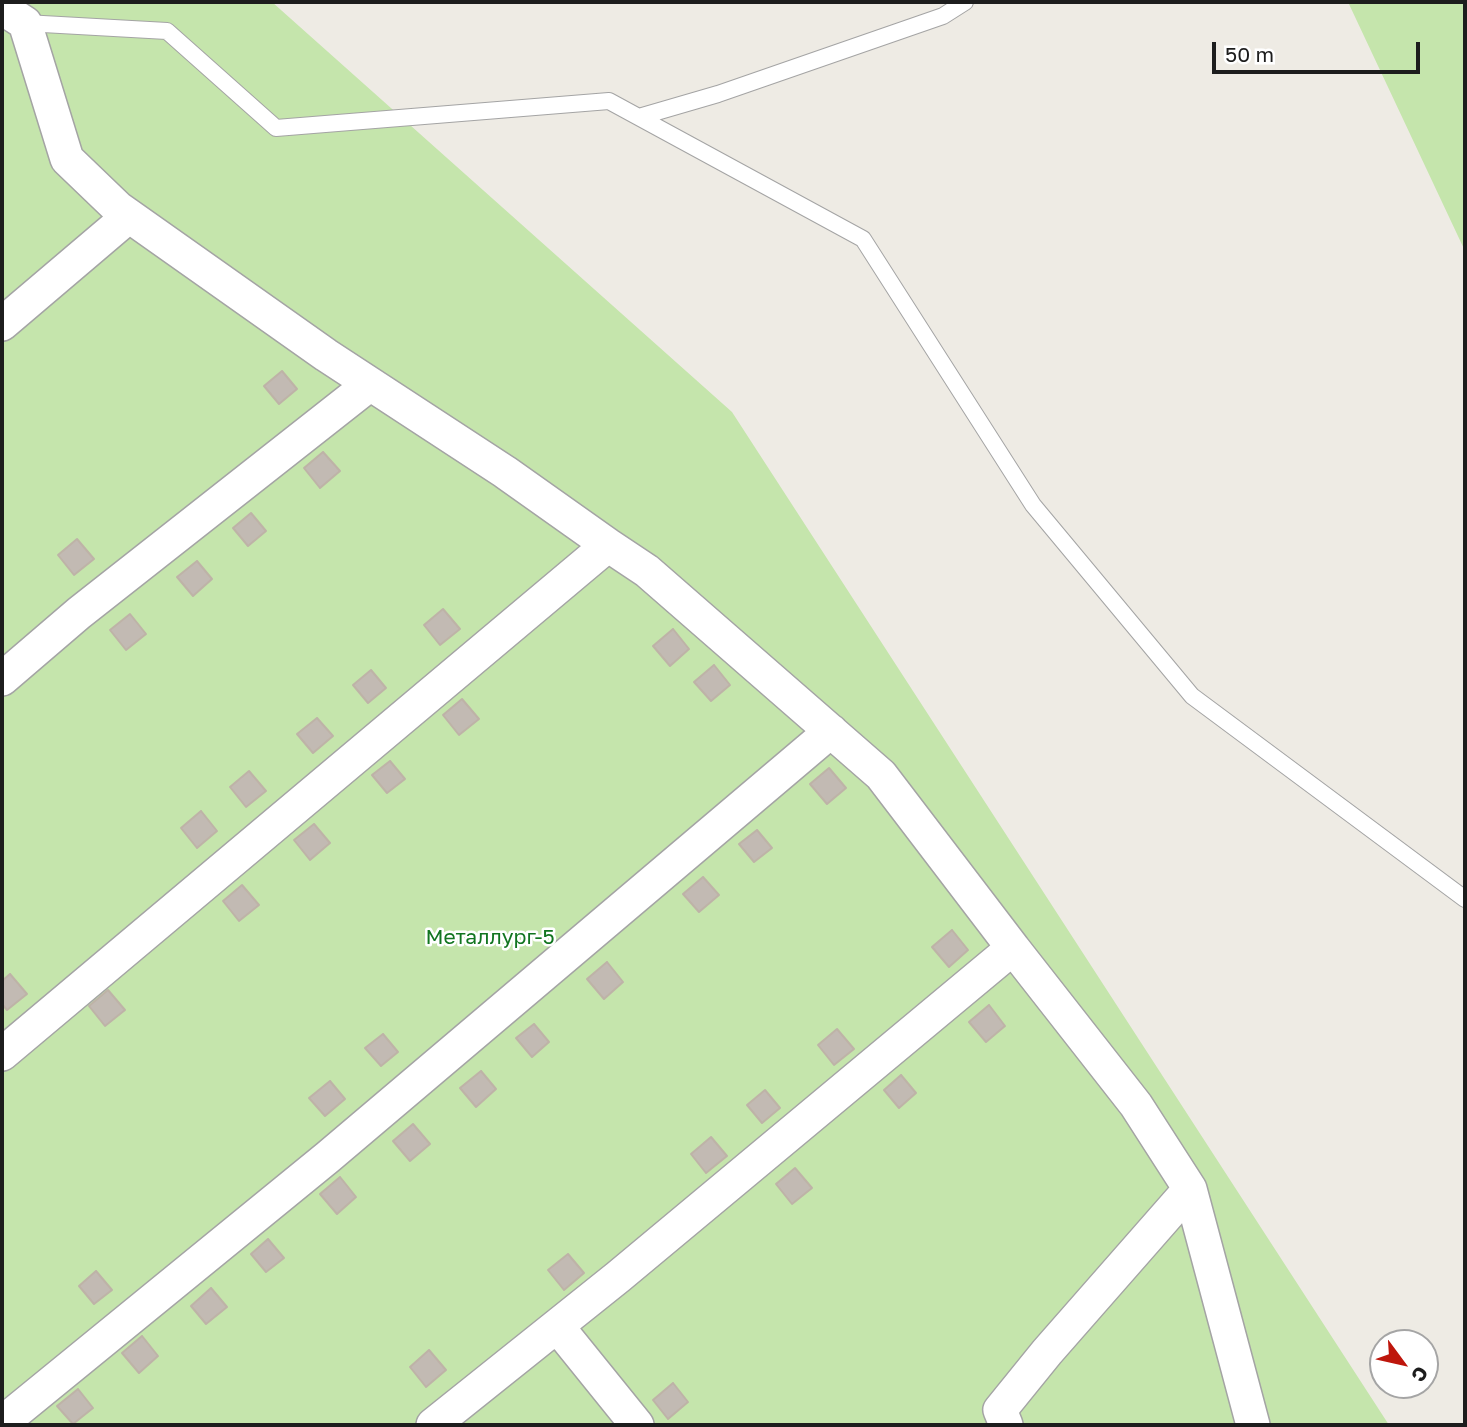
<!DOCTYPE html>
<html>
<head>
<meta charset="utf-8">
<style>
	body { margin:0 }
	#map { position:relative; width:1467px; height:1427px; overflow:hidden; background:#eeebe4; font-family:"Golos Text",sans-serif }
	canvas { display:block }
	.frame { position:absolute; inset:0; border:4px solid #1d1d1d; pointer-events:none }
	.north { position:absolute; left:1369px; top:1329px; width:70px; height:70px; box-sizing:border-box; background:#fff; border:2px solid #a5a5a5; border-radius:50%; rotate:123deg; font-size:19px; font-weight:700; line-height:28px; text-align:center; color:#1d1d1d }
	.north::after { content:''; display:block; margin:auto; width:24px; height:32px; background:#be160c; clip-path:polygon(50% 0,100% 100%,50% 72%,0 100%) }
	.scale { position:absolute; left:1212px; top:42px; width:208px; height:32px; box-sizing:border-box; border:4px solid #1d1d1d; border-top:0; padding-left:9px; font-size:21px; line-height:24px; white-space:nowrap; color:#1d1d1d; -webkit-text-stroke:5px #fff; paint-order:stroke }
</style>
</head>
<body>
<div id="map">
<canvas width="1467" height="1427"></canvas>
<div class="frame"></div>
<div class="north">С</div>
<div class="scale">50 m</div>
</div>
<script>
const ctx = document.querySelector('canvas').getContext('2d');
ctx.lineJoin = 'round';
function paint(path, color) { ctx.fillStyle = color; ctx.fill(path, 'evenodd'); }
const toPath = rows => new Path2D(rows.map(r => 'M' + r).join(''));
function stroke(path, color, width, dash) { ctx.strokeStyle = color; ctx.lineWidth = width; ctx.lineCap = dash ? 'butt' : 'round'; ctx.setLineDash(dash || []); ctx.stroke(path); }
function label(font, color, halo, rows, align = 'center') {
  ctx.font = font + ' "Golos Text",sans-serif'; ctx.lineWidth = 5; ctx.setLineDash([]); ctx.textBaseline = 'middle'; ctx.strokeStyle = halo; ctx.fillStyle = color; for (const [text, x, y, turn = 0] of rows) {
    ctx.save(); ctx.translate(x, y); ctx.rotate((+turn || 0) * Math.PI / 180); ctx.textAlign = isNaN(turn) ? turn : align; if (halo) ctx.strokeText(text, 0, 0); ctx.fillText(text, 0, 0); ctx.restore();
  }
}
const grass = toPath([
	[2,2,272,2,732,412,1389,1425,2,1425],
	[1348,2,1465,2,1465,251]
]);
const building = toPath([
	[282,371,297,389,279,404,264,386,282,371],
	[323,452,340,471,320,488,304,468,323,452],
	[251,513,266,531,248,546,233,528,251,513],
	[77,539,94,559,74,575,58,555,77,539],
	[197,561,212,579,193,596,177,577,197,561],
	[443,609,460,629,440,645,424,625,443,609],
	[130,614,146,634,126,650,110,630,130,614],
	[673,629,689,649,670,666,653,646,673,629],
	[714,665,730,685,711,701,694,682,714,665],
	[371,670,386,688,368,703,353,685,371,670],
	[462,699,479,719,459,735,443,715,462,699],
	[317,718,333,736,313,753,297,734,317,718],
	[390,761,405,779,387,793,372,775,390,761],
	[829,768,846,788,827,804,810,784,829,768],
	[249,771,266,791,246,807,230,787,249,771],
	[201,811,217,831,197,848,181,828,201,811],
	[314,824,330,843,310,860,294,840,314,824],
	[757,830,772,848,754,862,739,844,757,830],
	[703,877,719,895,699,912,683,894,703,877],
	[242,885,259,905,239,921,223,901,242,885],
	[952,930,968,950,949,967,932,947,952,930],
	[607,962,623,982,604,999,587,979,607,962],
	[10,974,27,994,7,1010,2,1004,2,981,10,974],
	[108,990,125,1010,105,1026,89,1006,108,990],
	[989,1005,1005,1026,986,1042,969,1022,989,1005],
	[534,1024,549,1042,532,1057,516,1038,534,1024],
	[837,1029,854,1049,834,1065,818,1045,837,1029],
	[383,1034,398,1052,381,1066,365,1048,383,1034],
	[481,1071,496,1089,476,1107,460,1088,481,1071],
	[901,1075,916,1093,899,1108,884,1090,901,1075],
	[330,1081,345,1099,325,1116,309,1098,330,1081],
	[765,1090,780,1108,762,1123,747,1105,765,1090],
	[413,1124,430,1144,410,1161,393,1141,413,1124],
	[711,1137,727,1156,706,1173,691,1154,711,1137],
	[795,1168,812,1188,792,1204,776,1184,795,1168],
	[340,1177,356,1197,337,1214,320,1194,340,1177],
	[268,1239,284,1258,266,1272,251,1254,268,1239],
	[568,1254,584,1273,564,1290,548,1270,568,1254],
	[96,1271,112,1290,94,1304,79,1286,96,1271],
	[211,1288,227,1307,206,1324,191,1306,211,1288],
	[142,1336,158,1356,139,1373,122,1353,142,1336],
	[429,1350,446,1370,426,1387,410,1367,429,1350],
	[673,1383,688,1402,668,1419,653,1400,673,1383],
	[78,1389,93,1408,73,1424,57,1406,78,1389]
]);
const lane = toPath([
	[25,23,167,31,276,128,609,101,863,239,1033,505,1192,696,1465,899],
	[639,117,718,94,943,16,965,2]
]);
const street = toPath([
	[2,8,25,23,67,159,118,208,326,355,505,472,608,545,647,571,881,775,1013,948,618,1277,433,1425],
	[2,324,129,216],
	[2,679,79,613,370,384],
	[2,1054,608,545],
	[1190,1189,1253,1425],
	[557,1326,637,1425],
	[2,1423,328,1157,831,731],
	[1006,1425,1000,1410,1047,1352,1190,1189,1136,1105,1013,948]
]);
const parkNames = [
	["Металлург-5",490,937]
];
paint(grass, '#c5e5ac');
paint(building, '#c2bab3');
stroke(building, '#beb3a7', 2);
stroke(lane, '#a4a4a4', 18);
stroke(street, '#a4a4a4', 36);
stroke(lane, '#fff', 16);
stroke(street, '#fff', 33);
label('21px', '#127520', '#fff', parkNames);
</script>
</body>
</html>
